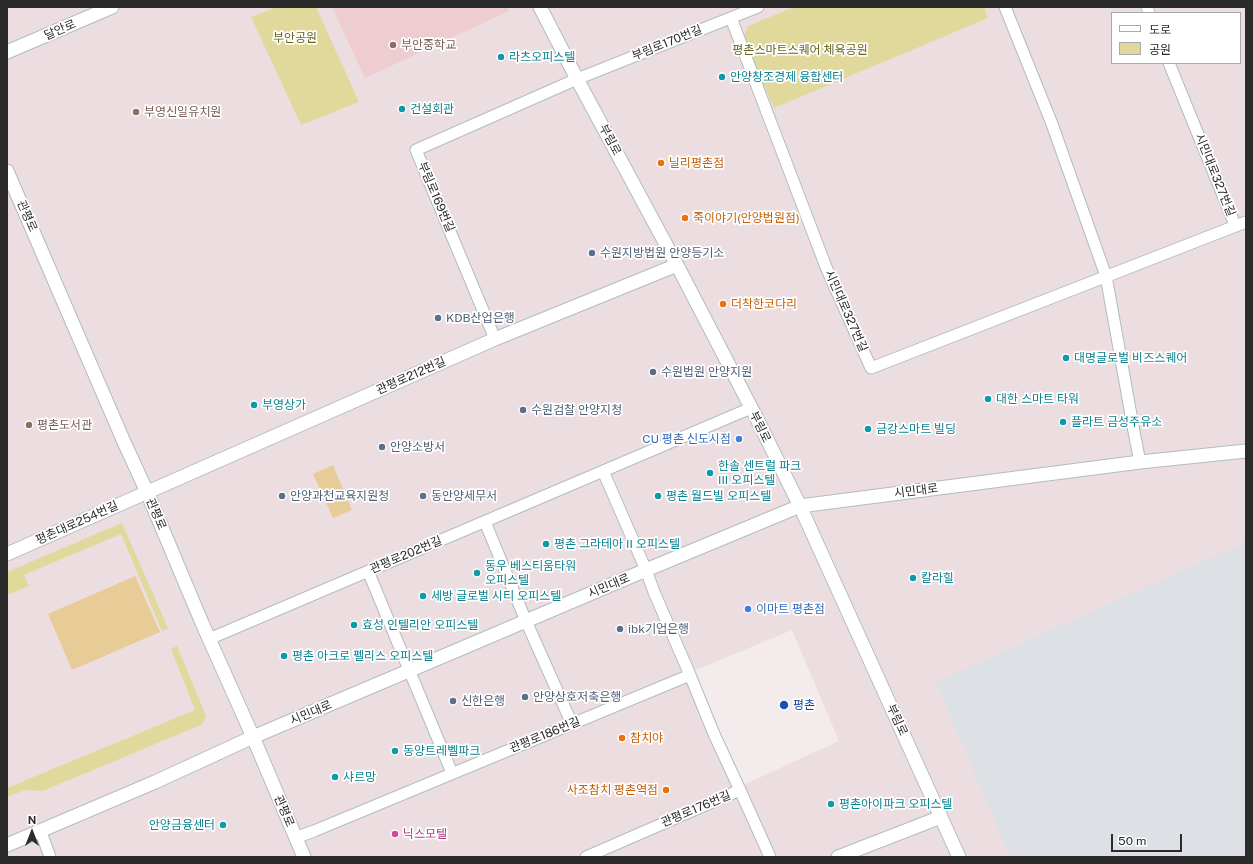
<!DOCTYPE html>
<html>
<head>
<meta charset="utf-8">
<style>
	body { margin:0 }
	#map { position:relative; width:1253px; height:864px; overflow:hidden; background:#ecdde0; font-family:"Public Sans","Noto Sans KR",sans-serif }
	canvas { display:block }
	.frame { position:absolute; inset:0; border:8px solid #2b2b2b; pointer-events:none }
	.legend { position:absolute; left:1111px; top:12px; width:130px; height:52px; box-sizing:border-box; background:#fff; border:1px solid #aaa; margin:0; padding:5px 7px; list-style:none; font-size:12px; color:#2b2b2b }
	.legend li { display:flex; align-items:center; gap:8px; height:20px }
	.legend b { width:20px; border:1px solid #aaa }
	.north { position:absolute; left:12px; top:812px; width:40px; height:40px; -webkit-text-stroke:3px #fff; paint-order:stroke; rotate:0deg; font-size:11px; font-weight:700; line-height:16px; text-align:center; color:#2b2b2b }
	.north::after { content:''; display:block; margin:auto; width:14px; height:18px; background:#2b2b2b; clip-path:polygon(50% 0,100% 100%,50% 72%,0 100%) }
	.scale { position:absolute; left:1111px; top:834px; width:71px; height:18px; box-sizing:border-box; border:2px solid #2b2b2b; border-top:0; padding-left:5px; font-size:12px; line-height:14px; white-space:nowrap; color:#2b2b2b; -webkit-text-stroke:3px #fff; paint-order:stroke }
</style>
</head>
<body>
<div id="map">
<canvas width="1253" height="864"></canvas>
<div class="frame"></div>
<ul class="legend">
<li><b style="height:5px;background:#fff"></b>도로</li>
<li><b style="height:11px;background:#e1d99b"></b>공원</li>
</ul>
<div class="north">N</div>
<div class="scale">50 m</div>
</div>
<script>
const ctx = document.querySelector('canvas').getContext('2d');
ctx.lineJoin = 'round';
function paint(path, color) { ctx.fillStyle = color; ctx.fill(path, 'evenodd'); }
const toPath = rows => new Path2D(rows.map(r => 'M' + r).join(''));
function stroke(path, color, width, dash) { ctx.strokeStyle = color; ctx.lineWidth = width; ctx.lineCap = dash ? 'butt' : 'round'; ctx.setLineDash(dash || []); ctx.stroke(path); }
function label(font, color, halo, rows, align = 'center') {
  ctx.font = font + ' "Public Sans","Noto Sans KR",sans-serif'; ctx.lineWidth = 3.5; ctx.setLineDash([]); ctx.textBaseline = 'middle'; ctx.strokeStyle = halo; ctx.fillStyle = color; for (const [text, x, y, turn = 0] of rows) {
    ctx.save(); ctx.translate(x, y); ctx.rotate((+turn || 0) * Math.PI / 180); ctx.textAlign = isNaN(turn) ? turn : align; if (halo) ctx.strokeText(text, 0, 0); ctx.fillText(text, 0, 0); ctx.restore();
  }
}
const industrial = toPath([
	[1246,542,1246,857,1010,857,936,682]
]);
const education = toPath([
	[332,7,507,7,509,11,365,78]
]);
const green = toPath([
	[277,7,316,7,359,102,301,125,251,17],
	[794,7,984,7,988,18,774,108,743,39,748,26],
	[122,523,168,628,162,631,121,534,24,575,29,586,7,595,7,572],
	[177,646,206,716,203,724,43,791,25,790,7,797,7,788,195,710,171,649]
]);
const pitch = toPath([
	[333,465,352,510,333,518,313,474],
	[135,576,160,632,72,670,48,614]
]);
const plaza = toPath([
	[792,630,839,741,739,787,691,672]
]);
const minor = toPath([
	[1005,7,1052,124,1106,276,1135,437,1140,462],
	[1147,7,1149,13],
	[731,18,826,267,871,368,1246,222],
	[1169,63,1235,225],
	[495,339,416,150,577,79,758,7],
	[485,522,526,621,572,724],
	[368,571,452,773],
	[209,639,751,408],
	[690,675,714,734,740,790],
	[41,832,50,857],
	[295,838,314,831,690,675,654,592,646,570,603,471],
	[586,857,740,790,770,857]
]);
const tertiary = toPath([
	[540,7,577,79,677,265,756,417,800,506,959,857],
	[7,52,112,7],
	[7,171,124,442,147,492,202,623,253,737,304,857],
	[7,554,495,339,677,265],
	[7,845,155,782,253,737,646,570,800,506,1140,462,1246,451],
	[838,857,941,817]
]);
const markers = [
	[393,45,4,"#8d6e63"],
	[501,57,4,"#0f9aa8"],
	[722,77,4,"#0f9aa8"],
	[402,109,4,"#0f9aa8"],
	[136,112,4,"#8d6e63"],
	[661,163,4,"#e8710a"],
	[685,218,4,"#e8710a"],
	[592,253,4,"#5c6f8a"],
	[723,304,4,"#e8710a"],
	[438,318,4,"#5c6f8a"],
	[1066,358,4,"#0f9aa8"],
	[653,372,4,"#5c6f8a"],
	[988,399,4,"#0f9aa8"],
	[254,405,4,"#0f9aa8"],
	[523,410,4,"#5c6f8a"],
	[1063,422,4,"#0f9aa8"],
	[29,425,4,"#8d6e63"],
	[868,429,4,"#0f9aa8"],
	[739,439,4,"#3f7fe0"],
	[382,447,4,"#5c6f8a"],
	[710,473,4,"#0f9aa8"],
	[282,496,4,"#5c6f8a"],
	[423,496,4,"#5c6f8a"],
	[658,496,4,"#0f9aa8"],
	[546,544,4,"#0f9aa8"],
	[477,573,4,"#0f9aa8"],
	[913,578,4,"#0f9aa8"],
	[423,596,4,"#0f9aa8"],
	[748,609,4,"#3f7fe0"],
	[354,625,4,"#0f9aa8"],
	[620,629,4,"#5c6f8a"],
	[284,656,4,"#0f9aa8"],
	[525,697,4,"#5c6f8a"],
	[453,701,4,"#5c6f8a"],
	[784,705,5,"#1a4fb4"],
	[622,738,4,"#e8710a"],
	[395,751,4,"#0f9aa8"],
	[335,777,4,"#0f9aa8"],
	[666,790,4,"#e8710a"],
	[831,804,4,"#0f9aa8"],
	[223,825,4,"#0f9aa8"],
	[395,834,4,"#d1479c"]
];
const streetNames = [
	["달안로",60,30,-23],
	["부림로170번길",667,43,-22],
	["부림로",610,140,62],
	["시민대로327번길",1215,175,68],
	["부림로169번길",436,197,67],
	["관평로",27,216,66],
	["시민대로327번길",846,311,66],
	["관평로212번길",411,376,-24],
	["부림로",760,427,64],
	["시민대로",916,491,-7],
	["관평로",156,514,67],
	["평촌대로254번길",77,523,-24],
	["관평로202번길",406,555,-23],
	["시민대로",609,586,-23],
	["시민대로",311,713,-23],
	["부림로",897,720,65],
	["관평로186번길",545,735,-22],
	["관평로176번길",696,809,-23],
	["관평로",284,811,67]
];
const parkNames = [
	["부안공원",295,38],
	["평촌스마트스퀘어 체육공원",800,50]
];
const educationNames = [
	["부안중학교",401,45],
	["부영신일유치원",144,112],
	["평촌도서관",37,425]
];
const cultureNames = [
	["라츠오피스텔",509,57],
	["안양창조경제 융합센터",730,77],
	["건설회관",410,109],
	["대명글로벌 비즈스퀘어",1074,358],
	["대한 스마트 타워",996,399],
	["부영상가",262,405],
	["플라트 금성주유소",1071,422],
	["금강스마트 빌딩",876,429],
	["한솔 센트럴 파크",718,466],
	["III 오피스텔",718,480],
	["평촌 월드빌 오피스텔",666,496],
	["평촌 그라테아 II 오피스텔",554,544],
	["동우 베스티움타워",485,566],
	["오피스텔",485,580],
	["칼라힐",921,578],
	["세방 글로벌 시티 오피스텔",431,596],
	["효성 인텔리안 오피스텔",362,625],
	["평촌 아크로 펠리스 오피스텔",292,656],
	["동양트레벨파크",403,751],
	["샤르망",343,777],
	["평촌아이파크 오피스텔",839,804],
	["안양금융센터",215,825,"right"]
];
const foodNames = [
	["닐리평촌점",669,163],
	["죽이야기(안양법원점)",693,218],
	["더착한코다리",731,304],
	["참치야",630,738],
	["사조참치 평촌역점",658,790,"right"]
];
const serviceNames = [
	["수원지방법원 안양등기소",600,253],
	["KDB산업은행",446,318],
	["수원법원 안양지원",661,372],
	["수원검찰 안양지청",531,410],
	["안양소방서",390,447],
	["안양과천교육지원청",290,496],
	["동안양세무서",431,496],
	["ibk기업은행",628,629],
	["안양상호저축은행",533,697],
	["신한은행",461,701]
];
const shopNames = [
	["CU 평촌 신도시점",731,439],
	["이마트 평촌점",756,609,"left"]
];
const transitNames = [
	["평촌",793,705]
];
const hotelNames = [
	["닉스모텔",403,834]
];
paint(industrial, '#dde1e5');
paint(education, '#edcdd0');
paint(green, '#e1d99b');
paint(pitch, '#e8cc97');
paint(plaza, '#f4ebec');
stroke(minor, '#b1bdbe', 13);
stroke(tertiary, '#b1bdbe', 15);
stroke(minor, '#fff', 11);
stroke(tertiary, '#fff', 13);
for (const [x, y, r, color] of markers) { const dot = new Path2D(); dot.arc(x, y, r, 0, 2 * Math.PI); ctx.fillStyle = color; ctx.fill(dot); stroke(dot, '#fff', 1.5); }
label('12px', '#2b2b2b', '#fff', streetNames);
label('12px', '#65661c', '#fff', parkNames);
label('12px', '#785e54', '#fff', educationNames, 'left');
label('12px', '#0d838f', '#fff', cultureNames, 'left');
label('12px', '#c56008', '#fff', foodNames, 'left');
label('12px', '#4e5e75', '#fff', serviceNames, 'left');
label('12px', '#366cbe', '#fff', shopNames, 'right');
label('12px', '#164399', '#fff', transitNames, 'left');
label('12px', '#b23c85', '#fff', hotelNames, 'left');
</script>
</body>
</html>
